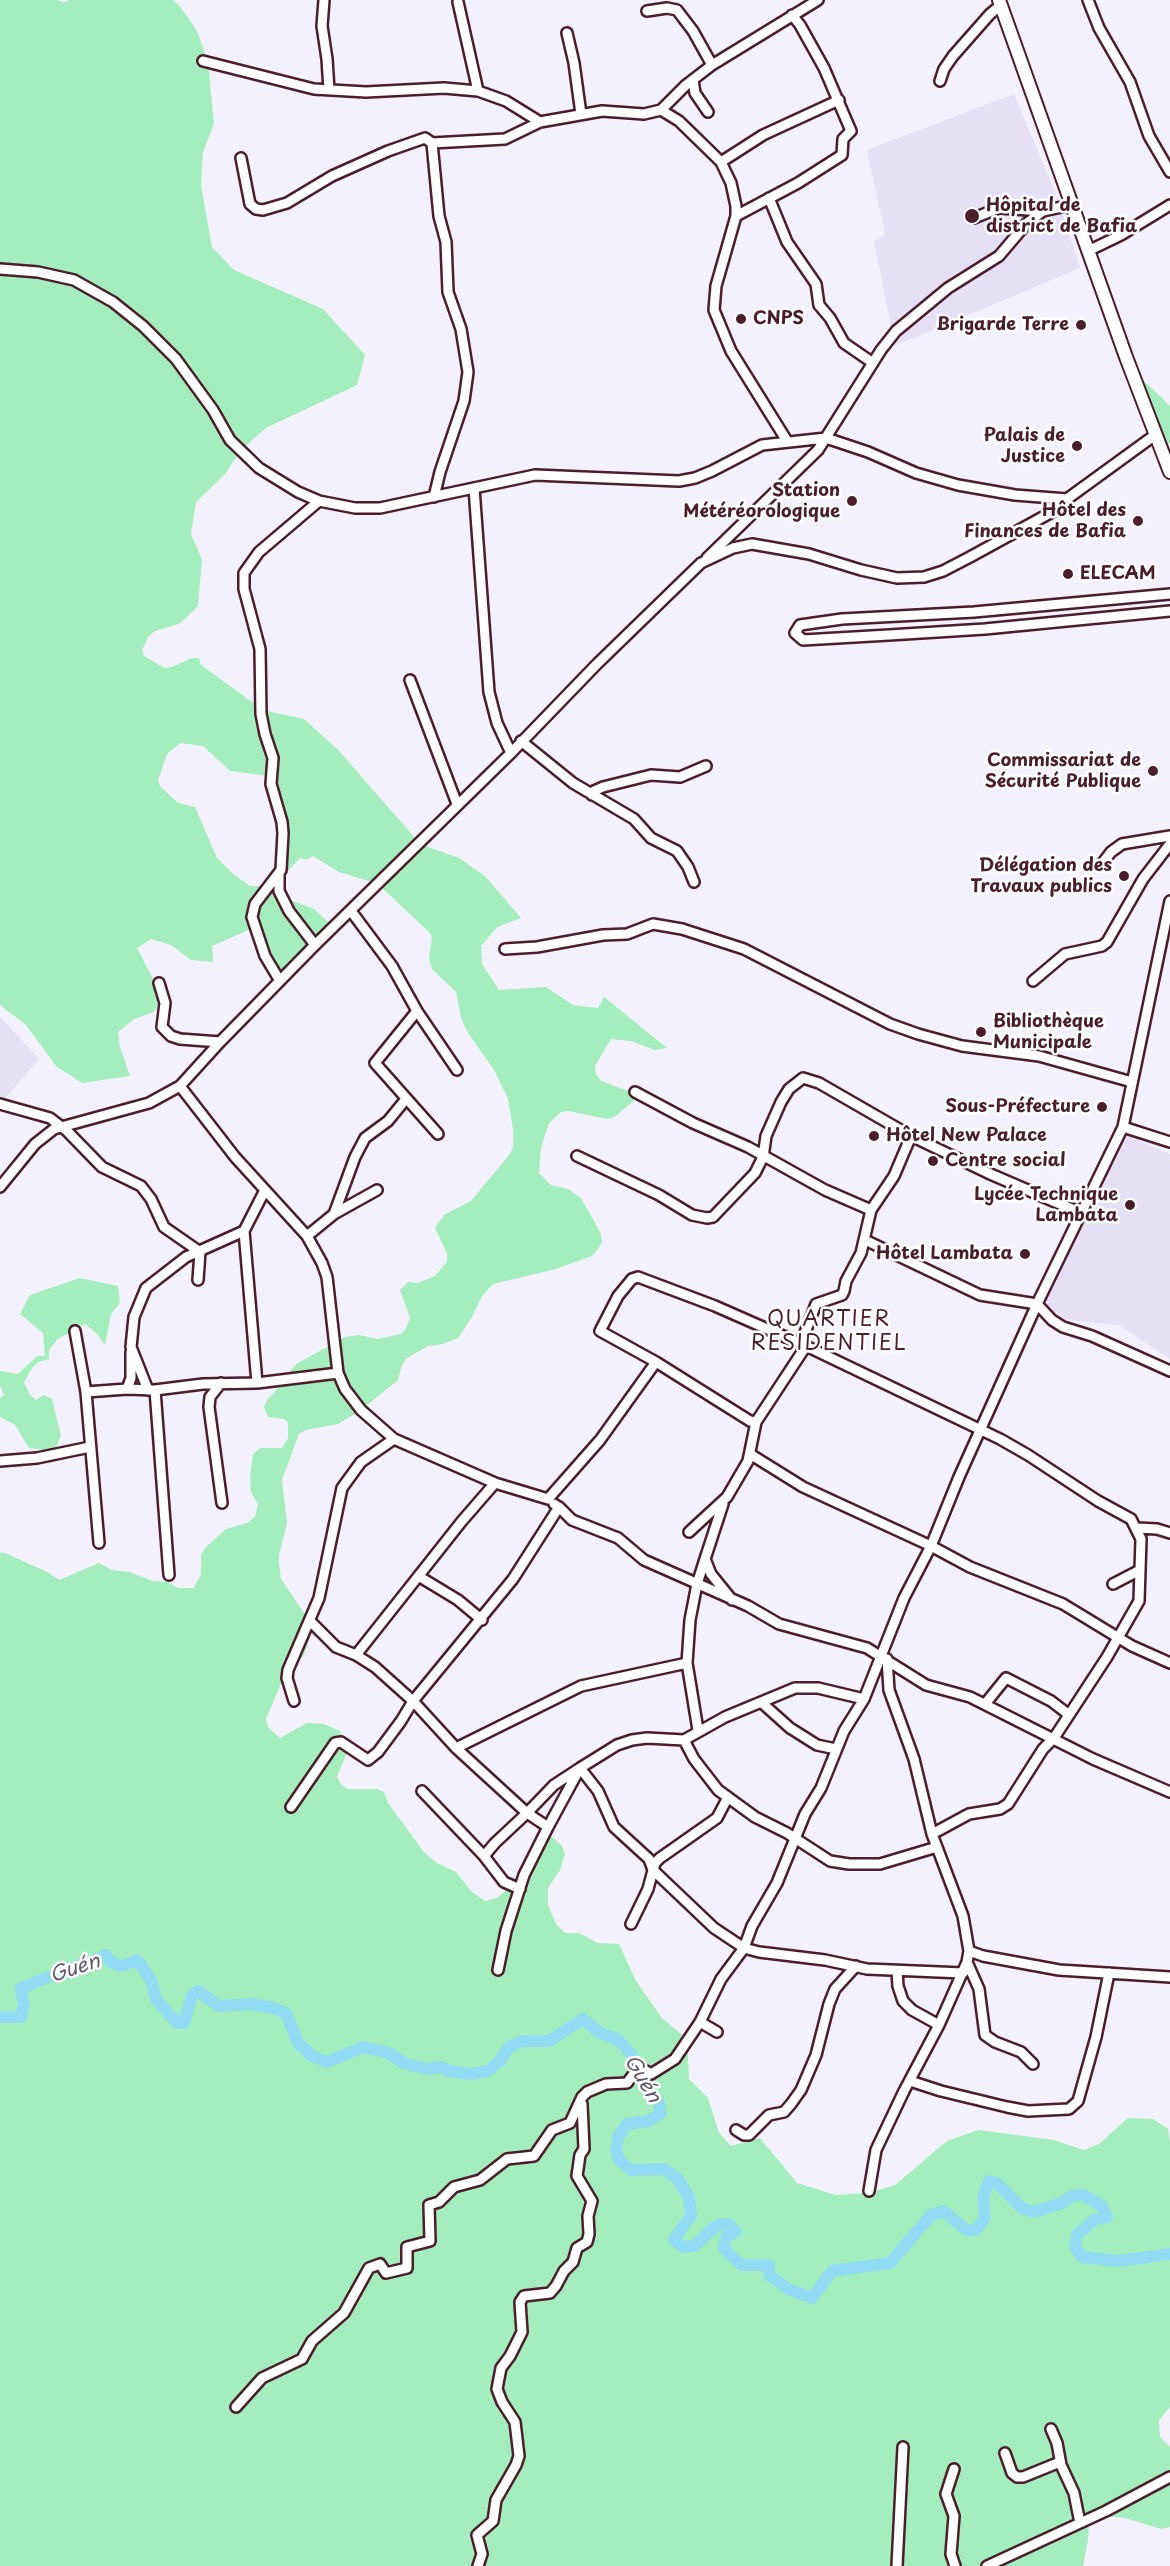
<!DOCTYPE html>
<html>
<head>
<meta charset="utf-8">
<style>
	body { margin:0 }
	canvas { display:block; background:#f3f1fb }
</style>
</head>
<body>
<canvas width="1170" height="2566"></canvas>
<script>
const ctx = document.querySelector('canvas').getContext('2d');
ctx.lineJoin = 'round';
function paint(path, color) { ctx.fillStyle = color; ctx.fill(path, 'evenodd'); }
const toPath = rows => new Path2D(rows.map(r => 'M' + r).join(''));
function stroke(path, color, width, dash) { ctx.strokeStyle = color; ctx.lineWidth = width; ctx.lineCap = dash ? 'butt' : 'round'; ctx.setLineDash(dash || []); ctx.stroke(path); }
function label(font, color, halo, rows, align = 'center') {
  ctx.font = font + ' "Playpen Sans",sans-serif'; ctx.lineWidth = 5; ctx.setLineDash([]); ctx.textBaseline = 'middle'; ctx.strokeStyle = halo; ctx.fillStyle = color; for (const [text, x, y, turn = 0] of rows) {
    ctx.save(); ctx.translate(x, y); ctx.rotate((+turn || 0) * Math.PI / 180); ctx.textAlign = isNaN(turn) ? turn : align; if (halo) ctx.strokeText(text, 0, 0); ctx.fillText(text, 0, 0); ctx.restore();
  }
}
const built = toPath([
	[1014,94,1057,197,1080,268,895,346,874,242,885,234,867,150],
	[0,1017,39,1059,0,1104],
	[1126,1135,1170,1154,1170,1359,1119,1325,1067,1320,1040,1303]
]);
const green = toPath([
	[0,0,57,0,64,2,69,0,173,0,179,5,197,31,208,62,214,124,203,152,201,185,212,247,234,270,323,309,365,355,357,385,266,428,241,450,225,474,196,502,191,534,202,560,198,606,179,624,155,631,148,637,142,650,144,656,164,668,172,667,192,658,199,658,201,665,263,710,304,719,339,751,415,838,428,847,459,858,485,876,521,918,497,927,481,946,482,964,499,990,546,987,573,1005,598,1008,604,997,667,1048,655,1050,631,1041,611,1039,595,1066,596,1074,601,1081,631,1092,634,1101,614,1117,607,1119,568,1111,561,1112,549,1123,541,1148,539,1173,551,1185,568,1189,581,1198,601,1234,602,1242,598,1249,592,1256,556,1269,493,1284,482,1296,472,1317,458,1338,443,1344,428,1346,407,1358,402,1365,398,1380,361,1410,338,1424,306,1430,299,1434,282,1480,287,1523,279,1555,279,1563,281,1579,311,1623,312,1631,304,1655,282,1681,266,1719,268,1727,280,1738,307,1723,324,1724,340,1731,347,1747,346,1755,337,1777,341,1784,347,1789,377,1789,384,1792,388,1803,424,1852,437,1863,456,1872,472,1892,485,1901,497,1898,520,1878,544,1835,552,1837,562,1846,565,1854,560,1870,548,1888,548,1905,556,1924,565,1933,579,1933,598,1943,619,1944,636,1981,662,2018,687,2039,689,2079,708,2098,719,2133,731,2146,760,2138,797,2183,836,2195,869,2193,895,2185,947,2141,978,2130,1054,2140,1084,2150,1099,2144,1128,2118,1153,2119,1168,2129,1170,2143,1170,2407,1159,2420,1160,2437,1170,2447,1170,2527,1161,2529,1125,2518,1104,2516,1089,2522,1088,2540,1083,2566,0,2566,0,1553,5,1553,49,1573,59,1580,99,1563,112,1570,129,1572,153,1581,168,1582,178,1588,194,1588,201,1574,201,1555,205,1548,226,1529,247,1523,255,1517,258,1504,251,1492,250,1476,253,1454,260,1448,282,1448,288,1438,288,1423,284,1419,268,1417,264,1407,267,1400,280,1386,286,1375,298,1363,345,1337,359,1335,378,1339,401,1334,406,1329,410,1318,400,1290,408,1282,418,1283,435,1276,447,1262,447,1253,435,1228,444,1215,471,1201,510,1154,513,1147,513,1129,508,1099,494,1070,468,1033,461,1018,456,992,432,969,429,958,432,938,430,933,378,884,339,872,313,856,307,860,300,858,278,882,284,893,290,900,314,909,334,927,279,982,253,928,212,946,213,962,191,960,171,945,151,939,137,948,155,983,167,991,154,1012,134,1019,118,1032,120,1047,130,1076,82,1083,56,1066,26,1025,0,1005],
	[180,743,203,746,230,771,270,776,282,822,279,871,266,886,250,886,232,873,217,858,195,807,178,803,160,786,158,780,167,754],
	[1143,380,1170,406,1170,443,1163,445,1139,383],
	[80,1278,118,1286,120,1303,111,1314,105,1345,96,1333,85,1324,58,1339,49,1350,49,1359,38,1362,32,1368,24,1382,30,1395,36,1400,44,1395,52,1399,61,1436,54,1451,29,1448,15,1425,0,1417,0,1398,4,1395,0,1386,0,1371,18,1374,37,1356,45,1356,43,1333,20,1314,30,1295]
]);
const river = toPath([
	[0,2017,21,2017,24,2005,21,1988,106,1955,111,1962,122,1966,137,1960,151,1980,156,1999,177,2023,184,2023,192,1995,198,1991,219,2006,252,2004,273,2008,286,2013,298,2043,312,2056,327,2062,363,2047,389,2053,403,2063,427,2069,442,2067,448,2071,471,2074,488,2071,500,2061,508,2048,522,2041,549,2041,583,2019,600,2033,617,2039,631,2054,647,2088,658,2100,661,2113,649,2121,627,2124,618,2137,616,2151,619,2160,631,2170,664,2169,677,2178,689,2197,691,2216,674,2239,682,2247,695,2246,712,2229,721,2224,730,2225,736,2232,726,2237,724,2248,730,2255,742,2265,769,2265,769,2275,788,2289,812,2298,832,2271,890,2263,931,2215,944,2211,966,2230,976,2230,985,2218,983,2198,989,2181,997,2183,1022,2208,1034,2212,1062,2203,1072,2196,1083,2195,1102,2206,1107,2217,1094,2220,1077,2235,1075,2247,1082,2257,1118,2261,1170,2254]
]);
const minor = toPath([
	[324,0,322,26,327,59,329,90],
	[1088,0,1099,28,1130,82,1149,136,1170,172],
	[458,2,478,91],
	[647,11,667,8,677,10,693,31,712,65],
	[567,33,574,63,581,114],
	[203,61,314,89,366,92,444,88,478,91,506,101,540,122,602,111,644,114,661,110],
	[693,80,695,93,708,112],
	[940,81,944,69,953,56,990,14,1001,5],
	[241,158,250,204,256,209,263,210,287,203,332,176,388,151,425,138,432,143],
	[721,162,763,135,839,100],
	[769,198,787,242,816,284,819,305,830,318,844,343,873,363],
	[736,216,798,183,842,155,843,139,851,131,824,68,800,25,792,15],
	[974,218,999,208,1043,211],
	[1088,251,1121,235,1170,205],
	[0,269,38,272,74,280,113,302,143,326,176,359,213,410,230,440,259,468,298,492,319,501,355,508,380,508,535,475,679,481,695,478,712,471,762,445,826,438,868,452,916,473,958,485,1015,495,1067,499,1155,435],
	[787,441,731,351,714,310,716,286,736,216,736,206,731,183,721,162,679,121,661,110,686,85,712,65,818,0],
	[474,488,489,692,497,723,511,753],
	[434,497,440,472,464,401,468,372,461,329,448,292,446,242,439,216,432,143,505,139,540,122],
	[707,558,818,450,881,350,896,331,948,288,999,256,1027,223,1043,211,1071,205],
	[1170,594,974,612,842,619,800,625,795,633,803,640,889,635,985,629,1170,611],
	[410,680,457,804],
	[521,741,573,783,634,819,651,838,677,851,688,867,694,882],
	[592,795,594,791,603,787,651,775,680,777,706,766],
	[1101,865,1111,852,1122,844,1170,836],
	[279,874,279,891,289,911,315,945],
	[351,911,392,966,417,1011,457,1070],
	[505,949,537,947,603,935,627,934,653,924,682,929,744,949,890,1024,918,1034,962,1046,1039,1056,1132,1082],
	[280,981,265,956,252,917,255,904,281,870,283,833,282,822,271,784,273,758,265,734,261,714,260,649,244,589,244,573,259,552,319,501],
	[1033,981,1065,954,1102,946,1107,942,1143,879,1170,844],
	[159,983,165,1003,162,1027,171,1036,180,1039,220,1042],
	[417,1011,375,1063,438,1134],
	[635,1092,693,1123,748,1147,825,1190,871,1210,894,1176,911,1136],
	[0,1104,50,1118,67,1131,102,1167,141,1186,151,1199,164,1227,200,1252,198,1280],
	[1123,1127,1170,1142],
	[577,1156,659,1195,692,1215,707,1218,713,1217,755,1173,763,1157,766,1136,781,1102,789,1089,803,1078,819,1083,911,1136,988,1173,1081,1213],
	[0,1187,35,1144,54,1129,149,1103,180,1086],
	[334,1214,355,1157,365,1138,388,1121,406,1099],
	[244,1231,257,1383],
	[307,1236,334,1214,377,1190],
	[865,1240,980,1295,1037,1304,1052,1320,1063,1327,1092,1336,1170,1371],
	[75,1331,86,1392],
	[801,1343,816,1304,842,1295,844,1291,846,1281,861,1253,871,1210],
	[656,1362,600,1331,618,1296,632,1279,638,1277,715,1306,806,1346],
	[221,1383,210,1397,209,1407,222,1503],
	[127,1389,131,1378,131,1352],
	[148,1390,131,1347,134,1317,146,1288,186,1257,244,1231,265,1190],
	[155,1390,169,1575],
	[750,1454,803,1487,931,1546,970,1567,1063,1604,1132,1646,1170,1663],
	[0,1461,37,1458,90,1447],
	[723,1504,705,1559,711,1574,732,1600],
	[559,1507,572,1520,618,1538,644,1560,748,1606,779,1624,867,1648,926,1685,970,1697,1093,1759,1170,1792],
	[1137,1528,1157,1529,1170,1533],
	[689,1532,727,1497,748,1461,756,1422],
	[99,1543,86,1392,127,1389,155,1390,203,1384,257,1383,338,1373],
	[420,1577,458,1600,482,1620],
	[1113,1584,1140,1570],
	[310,1621,336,1647,356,1655,375,1667,413,1701,456,1748,527,1813,548,1827,580,1768,554,1785,527,1813,495,1843,484,1856,422,1791],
	[356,1655,462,1521,495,1483],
	[687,1663,690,1620,697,1584,705,1559],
	[864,1699,818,1688,795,1688,725,1717,684,1740,694,1759,718,1790,755,1817,787,1833,830,1861,849,1864,880,1864,937,1847],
	[294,1701,287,1678,288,1670,319,1598,342,1488,361,1462,394,1439],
	[761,1702,790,1728,817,1745,836,1749],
	[985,1704,1006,1678,1051,1701,1068,1714],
	[684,1740,647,1738,632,1740,617,1745,580,1768,598,1791,614,1827,649,1859,653,1870,714,1928,744,1948,721,1979,700,2022,717,2032],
	[456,1748,581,1686,687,1663,698,1730],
	[291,1807,335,1743,341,1742,368,1760,378,1752,401,1721,413,1701,513,1579,559,1507,554,1504],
	[932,1834,969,1814,1000,1809,1008,1804,1043,1749,1054,1738,1107,1657,1139,1601,1141,1539,1131,1519,1098,1501,1028,1455,1000,1439,806,1346,756,1422,750,1421,656,1362,600,1440,548,1499,495,1483,394,1439,361,1410,345,1389,338,1373,327,1277,322,1263,307,1236,235,1157,180,1086,220,1042,315,945,511,753,597,664,701,563,733,548,752,544,809,554,861,570,897,578,924,577,943,571,970,557,1052,512,1067,499],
	[484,1856,504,1882,520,1889],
	[631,1924,648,1889,655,1863,660,1858,717,1818,728,1797],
	[969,1951,983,1956,1059,1970,1170,1977],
	[967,1962,979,1989,985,2035,995,2042,1021,2052,1033,2064],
	[498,1970,506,1931,524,1875,548,1827],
	[897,1971,898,1986,903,2001,912,2010,939,2025],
	[963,1973,867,1969,825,1960,759,1952,744,1948,752,1926,777,1883,805,1814,821,1788,844,1731,864,1699,904,1598,931,1546,959,1477,1037,1304,1123,1127,1170,901],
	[910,2081,941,2091,1007,2107,1028,2111,1069,2109,1078,2101,1096,2037,1109,1973],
	[736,2130,744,2135,749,2135,769,2115,784,2112,791,2104,801,2090,816,2055,829,2004,835,1989,856,1966],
	[869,2191,876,2150,904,2091,939,2025,967,1962,969,1951,963,1916,932,1834,914,1759,889,1690,887,1659],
	[236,2407,262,2378,302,2359,312,2341,344,2313,369,2268,380,2264,386,2273,407,2268,407,2247,430,2241,429,2205,439,2202,454,2187,480,2180,507,2159,534,2156,552,2130,570,2123,582,2097,587,2092,606,2084,627,2083,639,2067,651,2074,675,2059,700,2022],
	[1051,2429,1057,2443,1061,2465,1074,2493,1080,2523],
	[1005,2453,1012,2473,1017,2477,1023,2477,1060,2462],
	[954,2469,946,2494,954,2516,951,2554,955,2566],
	[478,2566,482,2554,477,2535,493,2521,496,2500,516,2465,519,2456,515,2422,502,2402,497,2389,501,2368,510,2356,522,2332,520,2302,524,2296,550,2293,556,2286,564,2271,573,2262,577,2248,587,2242,589,2234,588,2216,592,2201,577,2176,580,2155,584,2149,582,2104],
	[897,2566,903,2447],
	[987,2566,1106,2511,1170,2477]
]);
const major = toPath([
	[999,0,1126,357,1170,472]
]);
const markers = [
	[972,216,8,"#4a1f2b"],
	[741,319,6,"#4a1f2b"],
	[1081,325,6,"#4a1f2b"],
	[1077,446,6,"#4a1f2b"],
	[852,501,6,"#4a1f2b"],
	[1138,521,6,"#4a1f2b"],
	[1068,574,6,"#4a1f2b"],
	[1153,771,6,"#4a1f2b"],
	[1124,876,6,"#4a1f2b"],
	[981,1032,6,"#4a1f2b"],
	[1102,1107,6,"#4a1f2b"],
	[874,1136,6,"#4a1f2b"],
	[933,1161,6,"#4a1f2b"],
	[1130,1205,6,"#4a1f2b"],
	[1025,1254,6,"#4a1f2b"]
];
const poiNames = [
	["Hôpital de",986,206,"left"],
	["district de Bafia",986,227,"left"],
	["CNPS",753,319,"left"],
	["Brigarde Terre",1069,325],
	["Palais de",1065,436],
	["Justice",1065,457],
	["Station",840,491],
	["Météréorologique",840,512],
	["Hôtel des",1126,511],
	["Finances de Bafia",1126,532],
	["ELECAM",1080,574,"left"],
	["Commissariat de",1141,761],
	["Sécurité Publique",1141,782],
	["Délégation des",1112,866],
	["Travaux publics",1112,887],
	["Bibliothèque",993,1022,"left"],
	["Municipale",993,1043,"left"],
	["Sous-Préfecture",1090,1107],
	["Hôtel New Palace",886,1136,"left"],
	["Centre social",945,1161,"left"],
	["Lycée Technique",1118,1195],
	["Lambata",1118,1216],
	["Hôtel Lambata",1013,1254]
];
const waterNames = [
	["Guén",75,1969,-18],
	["Guén",642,2079,59]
];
const quarterNames = [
	["QUARTIER",829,1320],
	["RESIDENTIEL",829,1344]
];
paint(built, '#e5e0f6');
paint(green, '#a4eebd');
stroke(river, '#92dbf3', 12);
stroke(minor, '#4a1f2b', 14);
stroke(major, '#4a1f2b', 16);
stroke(minor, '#fff', 9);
stroke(major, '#fff', 12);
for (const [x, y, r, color] of markers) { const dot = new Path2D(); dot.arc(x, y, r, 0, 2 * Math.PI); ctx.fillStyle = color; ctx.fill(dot); stroke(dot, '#fff', 2); }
label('bold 18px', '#4a1f2b', '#fff', poiNames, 'right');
label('italic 20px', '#605767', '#fff', waterNames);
ctx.letterSpacing = '1.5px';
label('21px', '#4a1f2b', '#fff', quarterNames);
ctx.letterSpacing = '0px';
</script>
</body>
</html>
